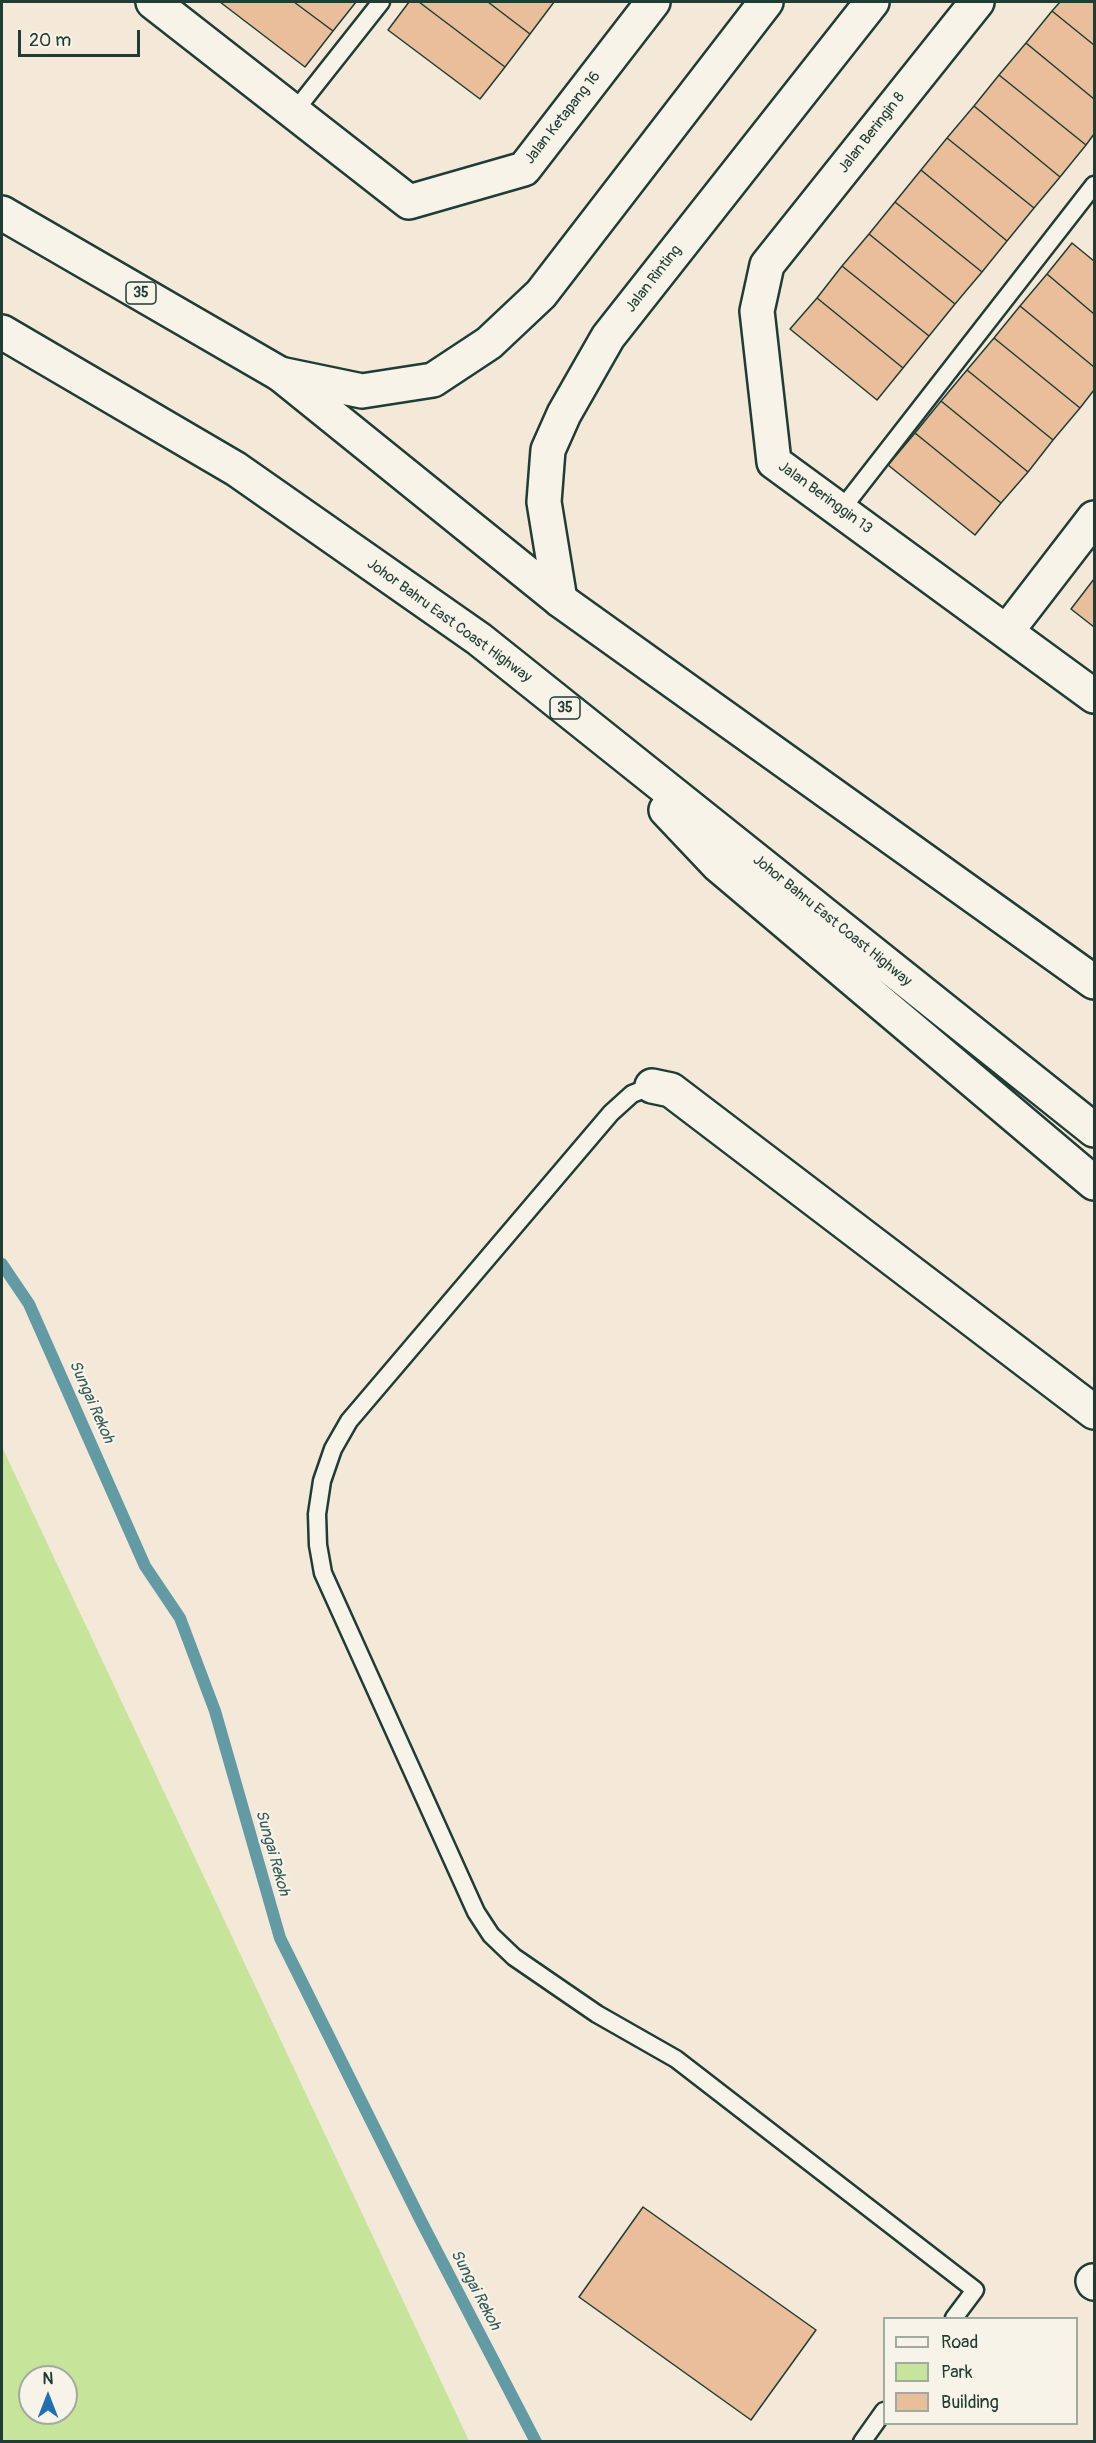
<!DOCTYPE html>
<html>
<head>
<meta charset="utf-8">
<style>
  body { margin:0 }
  #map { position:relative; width:1096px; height:2443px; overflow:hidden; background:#f4e8d8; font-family:Pangolin,sans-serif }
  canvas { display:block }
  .frame { position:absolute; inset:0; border:3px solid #1f3d34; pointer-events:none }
  .legend { position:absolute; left:883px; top:2317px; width:195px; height:108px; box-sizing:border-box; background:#f7f3e8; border:2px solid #a1aaa0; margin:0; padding:8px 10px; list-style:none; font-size:18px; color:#1f3d34 }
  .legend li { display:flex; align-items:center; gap:12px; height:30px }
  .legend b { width:30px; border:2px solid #a1aaa0 }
  .north { position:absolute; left:18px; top:2365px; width:60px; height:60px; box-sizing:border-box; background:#f7f3e8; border:2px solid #a1aaa0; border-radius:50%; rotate:0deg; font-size:16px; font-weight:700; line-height:24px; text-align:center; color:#1f3d34 }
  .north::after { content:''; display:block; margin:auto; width:21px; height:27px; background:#1f6fb2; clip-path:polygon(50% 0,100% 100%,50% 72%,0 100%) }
  .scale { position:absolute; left:18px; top:30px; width:122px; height:27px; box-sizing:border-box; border:3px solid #1f3d34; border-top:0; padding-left:8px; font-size:18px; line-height:21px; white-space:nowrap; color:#1f3d34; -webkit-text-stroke:4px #f7f3e8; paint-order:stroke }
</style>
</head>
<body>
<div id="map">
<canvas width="1096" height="2443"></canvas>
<div class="frame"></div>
<ul class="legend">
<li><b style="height:8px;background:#f7f3e8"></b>Road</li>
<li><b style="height:16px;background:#c7e49b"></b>Park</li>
<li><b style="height:16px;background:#eabe9a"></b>Building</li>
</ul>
<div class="north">N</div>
<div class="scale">20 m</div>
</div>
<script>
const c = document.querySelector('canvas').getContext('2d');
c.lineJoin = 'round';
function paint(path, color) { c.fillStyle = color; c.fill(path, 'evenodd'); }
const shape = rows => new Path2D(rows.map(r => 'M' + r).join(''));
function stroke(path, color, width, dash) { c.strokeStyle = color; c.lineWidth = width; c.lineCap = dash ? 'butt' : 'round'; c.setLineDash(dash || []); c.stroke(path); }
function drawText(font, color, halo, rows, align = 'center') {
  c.font = font + ' Pangolin,sans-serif'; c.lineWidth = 4.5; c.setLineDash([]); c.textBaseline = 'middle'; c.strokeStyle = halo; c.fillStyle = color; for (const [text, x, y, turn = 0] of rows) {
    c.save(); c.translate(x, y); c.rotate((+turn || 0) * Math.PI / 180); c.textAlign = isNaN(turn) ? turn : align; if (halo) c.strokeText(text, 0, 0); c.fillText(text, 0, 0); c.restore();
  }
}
paint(shape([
  [2,1447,469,2441,2,2441],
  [30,2377,66,2377,66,2413,30,2413]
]), '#c7e49b');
stroke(shape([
  [2,1264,29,1304,145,1566,180,1618,215,1711,280,1938,420,2219,536,2442]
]), '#629ba4', 12);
const building = shape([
  [220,2,294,2,333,31,305,67,220,2],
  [294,2,356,2,333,31,294,2],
  [409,2,419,2,505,67,480,99,388,30,409,2],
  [419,2,488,2,530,34,505,67,419,2],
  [488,2,554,2,530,34,488,2],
  [1060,2,1094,2,1094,45,1052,11,1060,2],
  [1052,11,1094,45,1094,99,1026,43,1052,11],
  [1026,43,1094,99,1094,134,1086,145,999,75,1026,43],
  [999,75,1086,145,1060,177,974,106,999,75],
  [974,106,1060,177,1034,208,947,138,974,106],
  [947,138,1034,208,1007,241,921,170,947,138],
  [921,170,1007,241,982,272,895,202,921,170],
  [895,202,982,272,955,304,869,234,895,202],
  [869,234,955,304,929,336,842,266,869,234],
  [1072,243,1094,261,1094,314,1047,274,1072,243],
  [842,266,929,336,903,368,817,298,842,266],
  [1047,274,1094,314,1094,367,1020,306,1047,274],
  [817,298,903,368,877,400,790,329,817,298],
  [1020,306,1094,367,1094,390,1080,408,994,338,1020,306],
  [994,338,1080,408,1053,440,967,370,994,338],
  [967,370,1053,440,1028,472,941,401,967,370],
  [941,401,1028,472,1001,503,915,433,941,401],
  [915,433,1001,503,975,535,888,465,915,433],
  [1094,579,1094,627,1071,609,1094,579],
  [643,2207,816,2330,751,2420,579,2297,643,2207]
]);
paint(building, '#eabe9a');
stroke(building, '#1f3d34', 1.5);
const service = shape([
  [294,112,381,2],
  [841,510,1094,185],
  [652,1086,632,1094,611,1113,349,1421,333,1449,322,1481,317,1514,318,1545,323,1573,476,1912,491,1935,514,1957,597,2014,676,2059,975,2290,954,2318],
  [862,2442,884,2411]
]);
const minor = shape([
  [153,2,409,202,524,169,653,2],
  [977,2,767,265,757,311,774,462,1094,696],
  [1007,631,1094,518],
  [652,1086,671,1090,1094,1412],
  [1093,2281,1094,2283]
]);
const secondary = shape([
  [280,374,362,391,433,380,489,343,541,294,766,2],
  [560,600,544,502,548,450,564,414,608,337,872,2]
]);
const trunk = shape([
  [2,213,280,374,560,600,1094,982],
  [2,332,236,469,479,639,1094,1130],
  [666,810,718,865,1094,1183]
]);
stroke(service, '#1f3d34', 21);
stroke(minor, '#1f3d34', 38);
stroke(secondary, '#1f3d34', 38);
stroke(trunk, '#1f3d34', 38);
stroke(service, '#f7f3e8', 16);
stroke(minor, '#f7f3e8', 33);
stroke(secondary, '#f7f3e8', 33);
stroke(trunk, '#f7f3e8', 33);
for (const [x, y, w] of [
  [141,293,30],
  [565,708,30]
]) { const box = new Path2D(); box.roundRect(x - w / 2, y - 11, w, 22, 4.5); c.fillStyle = '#f7f3e8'; c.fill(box); stroke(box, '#1f3d34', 1.5); }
drawText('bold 14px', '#1f3d34', null, [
  ["35",141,293],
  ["35",565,708]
]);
drawText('15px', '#1f3d34', '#f7f3e8', [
  ["Jalan Ketapang 16",563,118,-52],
  ["Jalan Beringin 8",872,133,-52],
  ["Jalan Rinting",654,279,-52],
  ["Jalan Beringgin 13",825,498,36],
  ["Johor Bahru East Coast Highway",449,621,36],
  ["Johor Bahru East Coast Highway",832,921,39]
]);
drawText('italic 16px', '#355c59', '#f7f3e8', [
  ["Sungai Rekoh",91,1402,66],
  ["Sungai Rekoh",272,1853,74],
  ["Sungai Rekoh",475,2290,62]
]);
</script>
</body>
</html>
